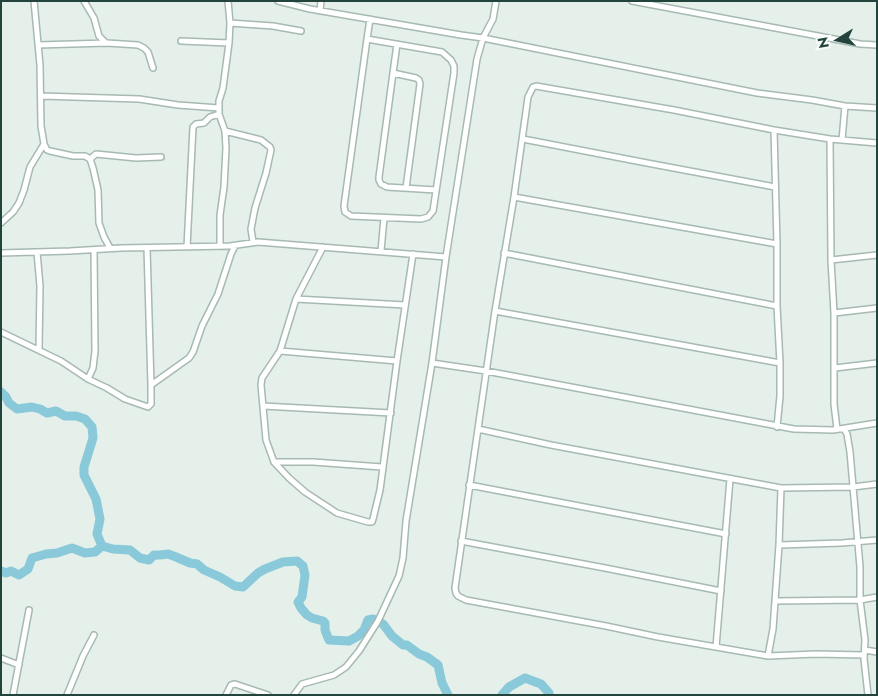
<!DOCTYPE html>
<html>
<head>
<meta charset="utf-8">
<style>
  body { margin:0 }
  #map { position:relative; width:878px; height:696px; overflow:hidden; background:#e5f0eb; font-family:Jost,sans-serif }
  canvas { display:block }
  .frame { position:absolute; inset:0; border:2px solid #22443c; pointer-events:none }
  .north { position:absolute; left:813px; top:15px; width:50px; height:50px; -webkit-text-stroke:4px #f7fbf9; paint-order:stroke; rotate:260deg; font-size:14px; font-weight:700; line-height:20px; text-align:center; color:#22443c }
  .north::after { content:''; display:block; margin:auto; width:18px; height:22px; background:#22443c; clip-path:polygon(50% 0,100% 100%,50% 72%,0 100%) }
</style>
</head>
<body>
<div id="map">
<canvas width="878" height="696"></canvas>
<div class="frame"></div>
<div class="north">N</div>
</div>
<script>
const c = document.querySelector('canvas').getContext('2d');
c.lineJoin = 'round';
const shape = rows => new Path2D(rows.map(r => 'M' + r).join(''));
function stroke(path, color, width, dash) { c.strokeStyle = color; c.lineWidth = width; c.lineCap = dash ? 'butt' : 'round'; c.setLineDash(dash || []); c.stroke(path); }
stroke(shape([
  [1,392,6,397,9,403,17,409,32,407,40,409,47,413,56,411,65,416,76,416,85,419,92,427,93,438,84,467,84,475,96,499,100,519,97,534,102,546,113,549,130,550,140,558,149,560,154,555,160,555,168,554,176,557,190,563,197,564,204,570,220,577,235,586,243,587,258,573,265,569,283,562,297,561,303,566,305,575,302,597,298,602,301,608,307,615,312,618,323,621,325,623,325,630,329,640,349,641,358,636,364,630,368,620,373,619,378,621,383,624,392,636,403,645,407,645,419,654,427,657,438,665,442,683,448,695],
  [1,571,6,573,11,571,19,575,28,569,32,558,46,554,57,553,72,548,85,553,95,552,102,546],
  [502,695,509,687,525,678,541,684,549,693,549,695]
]), '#89c9d9', 9);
const minor = shape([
  [34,1,40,65,41,126,44,144,47,150,50,151,73,156,85,156,90,159,93,168,98,190,99,223,104,237,110,248],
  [84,1,94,18,99,36,106,43],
  [278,1,310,9,461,35,483,38,757,93,812,100,845,106,877,108],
  [632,1,834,39,860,44,877,45],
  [320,11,321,1],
  [230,23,273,26,301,31],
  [367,39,442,52,451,60,454,66,454,73,433,211,428,217,421,219,351,216,345,212,344,206,367,39],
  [367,39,370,19],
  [181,41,229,43],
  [38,45,107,43,138,45,144,48,148,52,153,68],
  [393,73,397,44],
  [41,96,139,99,178,105,219,108],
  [774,130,777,244,777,306,780,363,780,396,777,427],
  [225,131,261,140,270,147,271,150,266,173,255,208,251,229,253,242],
  [523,139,647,163,775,187],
  [830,139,831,260,834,313,834,404,837,429],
  [842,140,845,106],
  [90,159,96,154,136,158,161,157],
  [406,188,420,84,419,80,416,78,393,73,379,177,379,180,381,184,387,187,436,190],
  [514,197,777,244],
  [1,223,13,212,19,203,24,190,30,167,44,144],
  [220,246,220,215,224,187,226,148,225,131,219,114,219,101,223,88,229,43,230,23,228,1],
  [187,247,193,127,196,124,204,123,210,117,219,114],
  [323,247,296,299,280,351,262,378,261,385,266,440,274,462,289,478,305,492,337,513,368,522,372,522,373,519,380,490,397,361,413,254],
  [381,251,384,218],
  [37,252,40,286,39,349],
  [1,253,70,251,121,248,230,246,258,242,446,257],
  [504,253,777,306],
  [831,260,877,255],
  [296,299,405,305],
  [495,311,780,363],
  [834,313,877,308],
  [1,332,61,361,88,379,107,388,125,399,148,407,151,404,151,385,147,248],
  [280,351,397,361],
  [432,363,486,371,794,429,833,430,877,423],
  [835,368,877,363],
  [88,379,93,368,95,351,94,250],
  [151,385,189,358,193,352,202,326,218,294,231,254,235,246],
  [263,406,391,413],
  [478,429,551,445,781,488,853,487,877,484],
  [844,429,847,434,850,452,860,567,860,600,865,640,864,659,868,695],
  [274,462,313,462,382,467],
  [469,485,726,534],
  [461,541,605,568,721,591],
  [779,545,842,543,877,540],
  [775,601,860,600,877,597],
  [716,647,730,479],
  [865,650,877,652],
  [864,655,816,654,768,656,658,637,606,626,466,600,458,596,456,593,455,588,495,311,514,197,528,97,533,87,536,86,674,110,774,130,830,139,877,143],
  [768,656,773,629,779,545,781,488],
  [1,658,19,665],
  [13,695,29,610],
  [67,695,83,656,94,635],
  [226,695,231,685,235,684,268,695],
  [294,695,302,684,334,675,346,667,359,651,378,621,399,576,403,558,406,521,432,363,446,257,477,59,483,38,493,19,496,1]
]);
stroke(minor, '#a7b9b3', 8);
stroke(minor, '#fff', 5);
</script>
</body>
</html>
